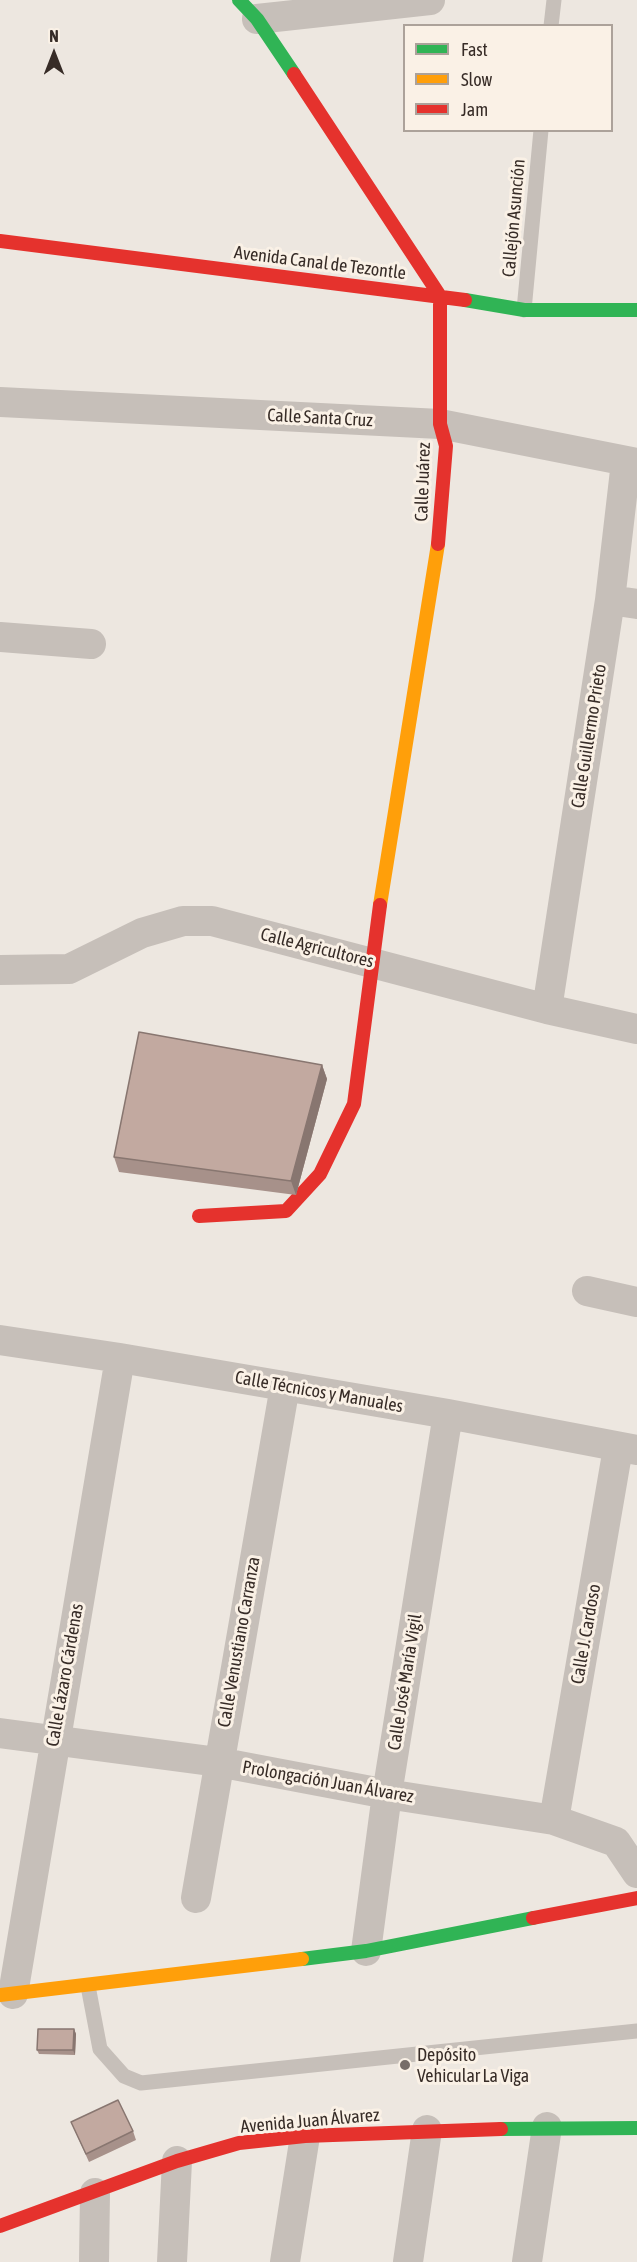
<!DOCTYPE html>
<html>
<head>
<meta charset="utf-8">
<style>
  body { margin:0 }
  #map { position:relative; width:637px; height:2262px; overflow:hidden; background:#ede7e0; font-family:"Asap Condensed",sans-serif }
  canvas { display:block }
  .legend { position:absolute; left:403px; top:24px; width:210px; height:108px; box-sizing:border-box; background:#faf1e6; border:2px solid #aca29a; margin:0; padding:8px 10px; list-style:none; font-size:18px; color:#372c27 }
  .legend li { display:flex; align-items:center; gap:12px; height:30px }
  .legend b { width:30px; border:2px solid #aca29a }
  .north { position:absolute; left:24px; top:24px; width:60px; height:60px; -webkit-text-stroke:4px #faf1e6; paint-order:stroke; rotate:0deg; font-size:16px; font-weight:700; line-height:24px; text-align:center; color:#372c27 }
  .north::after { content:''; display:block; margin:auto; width:21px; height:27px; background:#372c27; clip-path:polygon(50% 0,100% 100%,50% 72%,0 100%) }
</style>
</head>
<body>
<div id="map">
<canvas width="637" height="2262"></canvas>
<ul class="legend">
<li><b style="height:8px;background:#30b455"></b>Fast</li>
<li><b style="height:8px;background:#ff9f0a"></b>Slow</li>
<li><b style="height:8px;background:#e5322d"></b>Jam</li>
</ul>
<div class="north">N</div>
</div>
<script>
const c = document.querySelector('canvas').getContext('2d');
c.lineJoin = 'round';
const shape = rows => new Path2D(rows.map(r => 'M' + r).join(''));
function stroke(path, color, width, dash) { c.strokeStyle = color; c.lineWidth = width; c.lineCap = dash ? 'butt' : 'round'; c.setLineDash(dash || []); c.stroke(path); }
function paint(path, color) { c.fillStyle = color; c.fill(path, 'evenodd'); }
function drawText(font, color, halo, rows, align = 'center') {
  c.font = font + ' "Asap Condensed",sans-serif'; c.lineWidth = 6; c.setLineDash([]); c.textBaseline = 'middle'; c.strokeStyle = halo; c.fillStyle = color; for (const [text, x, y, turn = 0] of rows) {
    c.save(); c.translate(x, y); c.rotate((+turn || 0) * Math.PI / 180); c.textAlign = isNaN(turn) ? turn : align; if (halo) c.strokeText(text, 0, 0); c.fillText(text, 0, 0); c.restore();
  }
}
stroke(shape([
  [551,26,554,0],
  [524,310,541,130],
  [88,1986,100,2049,124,2076,141,2083,637,2031]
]), '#c6bfb9', 15);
stroke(shape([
  [257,19,430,0],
  [0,402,440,424,637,463],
  [610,600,637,604],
  [0,637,91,644],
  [0,970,69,969,142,933,183,921,212,921,547,1009,637,1029],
  [547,1009,610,600,626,462],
  [587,1291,637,1302],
  [0,1340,120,1358,448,1414,637,1450],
  [0,1733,218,1762,387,1794,554,1820,616,1842,637,1873],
  [554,1820,618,1448],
  [196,1898,285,1386],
  [366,1951,387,1794,448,1414],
  [13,1994,120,1358],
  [94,2262,95,2193],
  [172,2262,177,2161],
  [285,2262,305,2136],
  [408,2262,427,2130],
  [527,2262,547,2127]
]), '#c6bfb9', 30);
stroke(shape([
  [239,0,257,19,294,74],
  [465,300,524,310,637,310],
  [302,1959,366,1951,533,1918],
  [501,2129,637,2128]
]), '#30b455', 14);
stroke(shape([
  [380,905,438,544],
  [0,1995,302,1959]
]), '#ff9f0a', 14);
stroke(shape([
  [294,74,440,296,440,424,446,446,438,544],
  [0,241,465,300],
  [199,1216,286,1211,320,1174,354,1104,380,905],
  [533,1918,637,1898],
  [0,2226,177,2161,239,2143,305,2136,501,2129]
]), '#e5322d', 14);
paint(shape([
  [322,1065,327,1079,296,1195,119,1172,114,1157],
  [74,2029,76,2034,75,2055,39,2054,37,2050],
  [71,2122,133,2131,136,2140,89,2162]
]), '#a7918a');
paint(shape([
  [322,1065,327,1079,296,1195,291,1181],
  [74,2029,76,2034,75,2055,73,2050]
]), '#887670');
const building = shape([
  [139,1032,322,1065,291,1181,114,1157,139,1032],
  [38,2029,74,2029,73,2050,37,2050,38,2029],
  [118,2100,133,2131,86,2154,71,2122,118,2100]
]);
paint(building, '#c2a9a0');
stroke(building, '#887670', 1.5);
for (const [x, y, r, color] of [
  [405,2065,6,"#776d68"]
]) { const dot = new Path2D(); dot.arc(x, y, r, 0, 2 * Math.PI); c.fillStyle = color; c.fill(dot); stroke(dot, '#faf1e6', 2); }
drawText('18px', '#372c27', '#faf1e6', [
  ["Callejón Asunción",514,218,-85],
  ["Avenida Canal de Tezontle",320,263,7],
  ["Calle Santa Cruz",320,418,3],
  ["Calle Juárez",423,482,-88],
  ["Calle Guillermo Prieto",589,736,-81],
  ["Calle Agricultores",317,948,14],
  ["Calle Técnicos y Manuales",319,1392,10],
  ["Calle J. Cardoso",586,1634,-80],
  ["Calle Venustiano Carranza",239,1642,-80],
  ["Calle Lázaro Cárdenas",65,1675,-80],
  ["Calle José María Vigil",405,1682,-81],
  ["Prolongación Juan Álvarez",328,1782,10],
  ["Avenida Juan Álvarez",310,2121,-5]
]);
drawText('18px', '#372c27', '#faf1e6', [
  ["Depósito",417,2055],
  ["Vehicular La Viga",417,2076]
], 'left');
</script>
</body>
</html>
